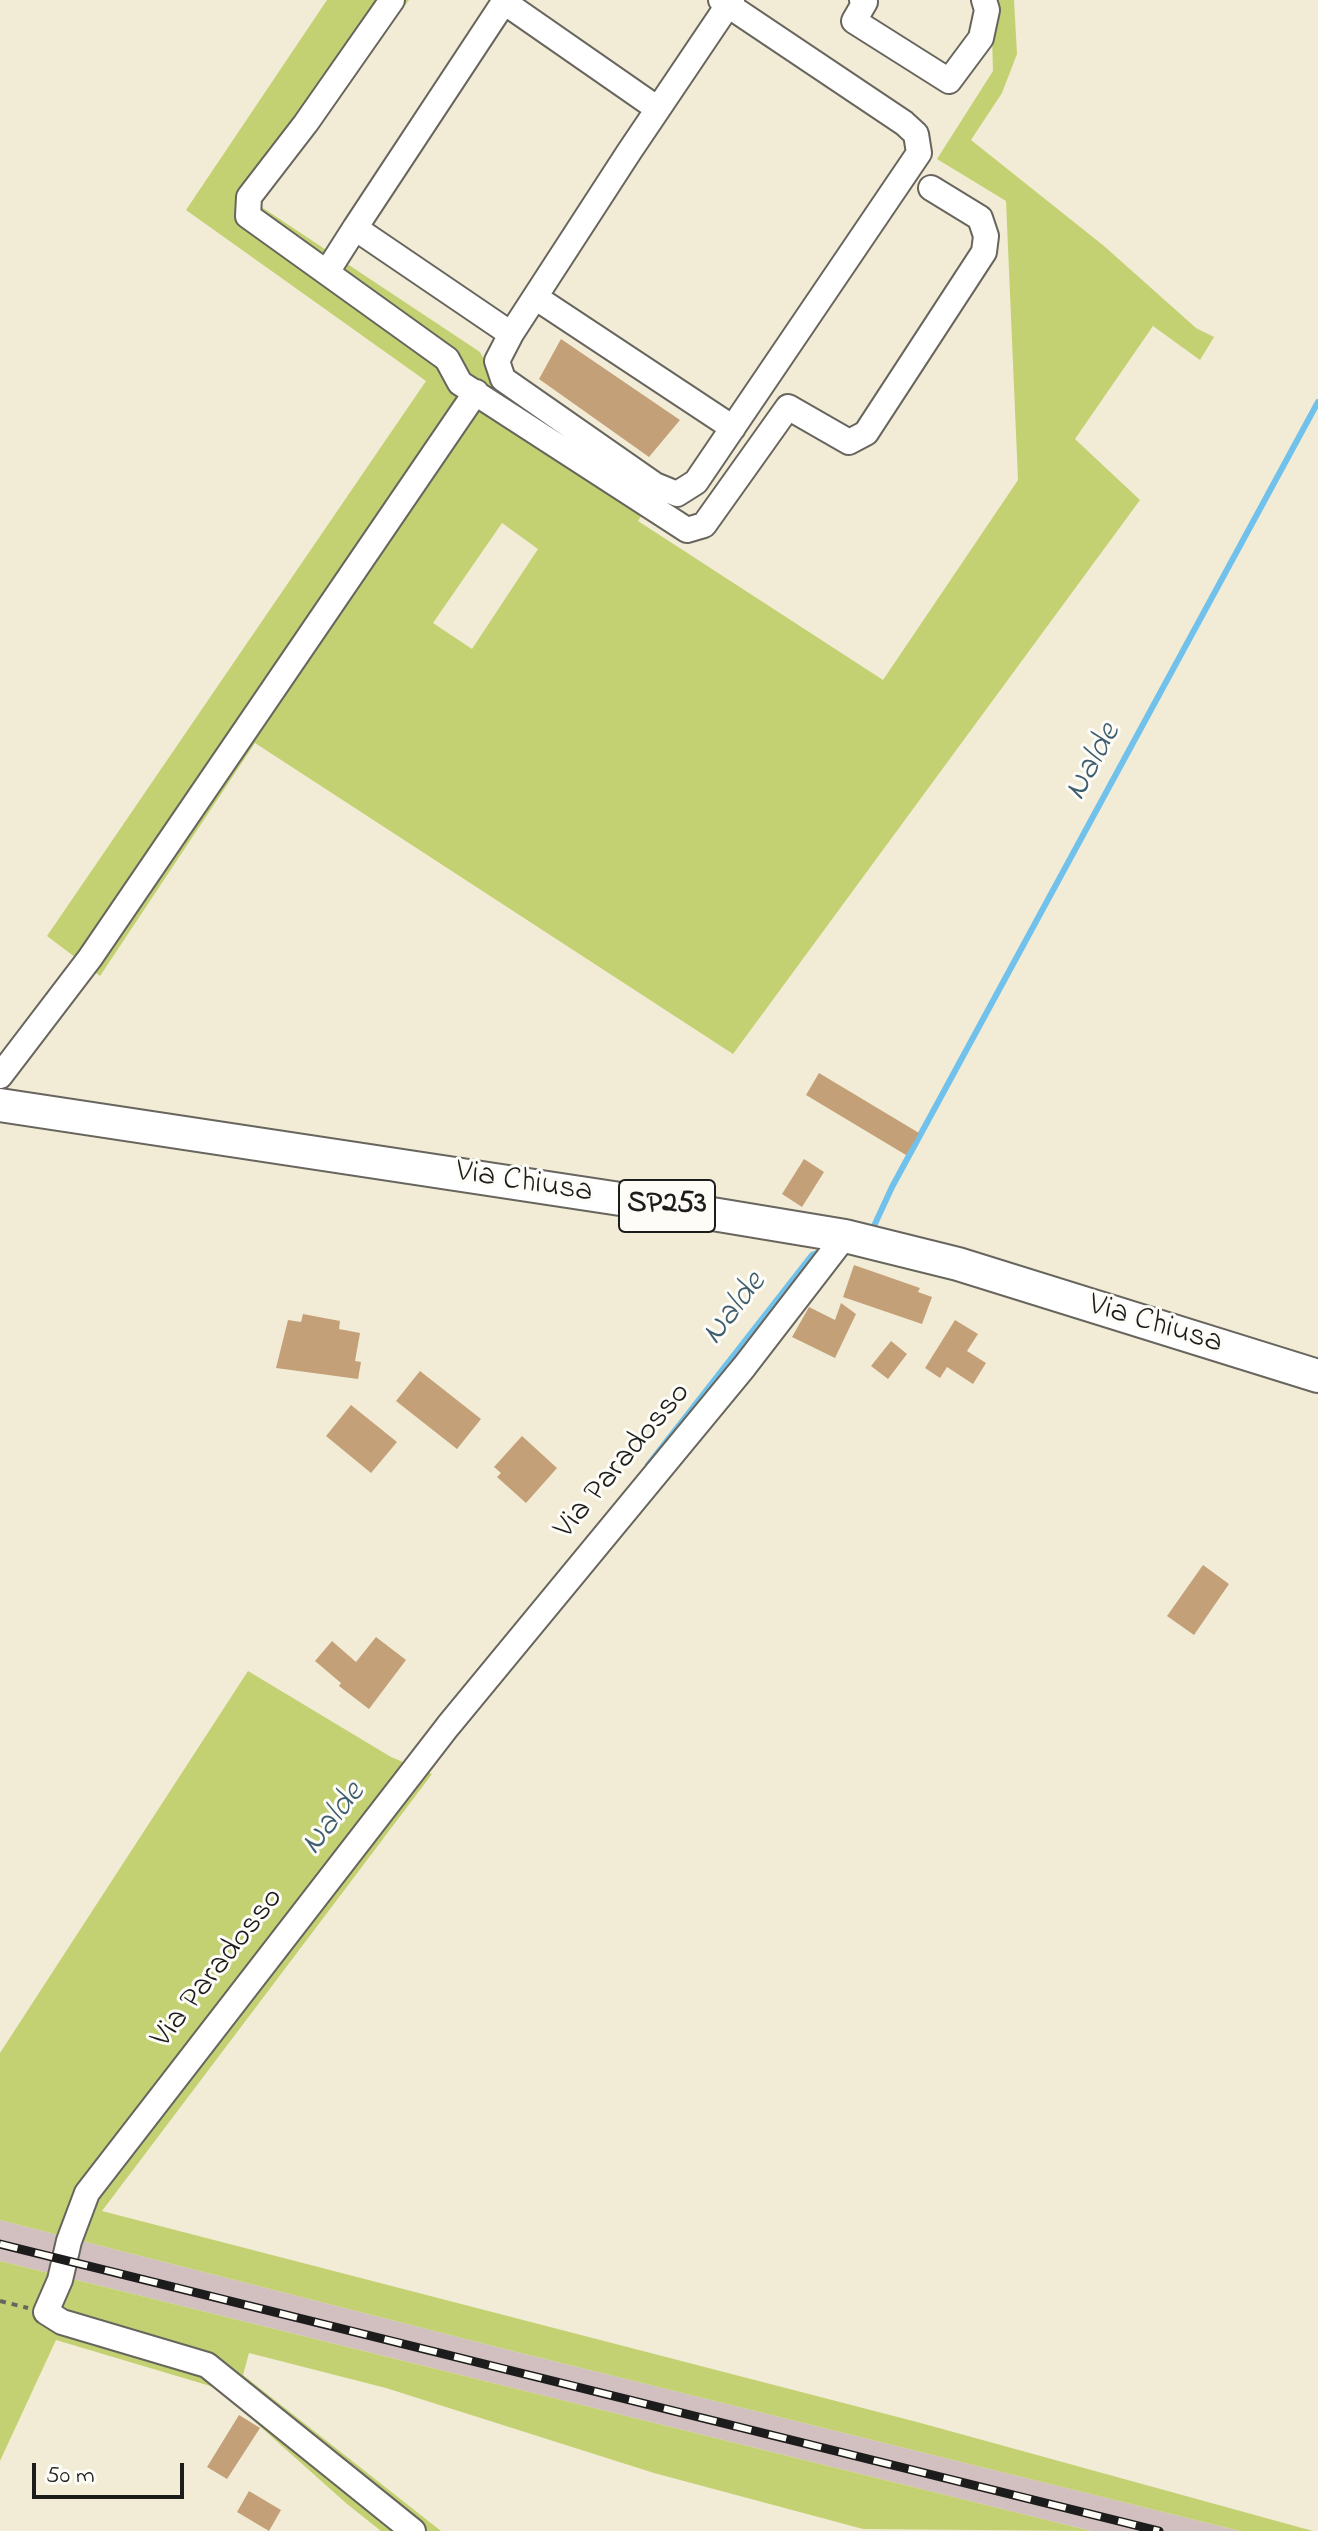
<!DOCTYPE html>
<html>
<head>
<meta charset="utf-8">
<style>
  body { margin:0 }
  #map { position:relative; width:1318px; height:2531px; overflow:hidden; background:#f2ecd6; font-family:"Indie Flower",sans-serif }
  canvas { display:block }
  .scale { position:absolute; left:32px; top:2463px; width:152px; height:36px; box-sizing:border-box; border:4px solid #1c1c1c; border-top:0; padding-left:10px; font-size:24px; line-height:28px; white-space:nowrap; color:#1c1c1c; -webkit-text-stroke:6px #fdfcf7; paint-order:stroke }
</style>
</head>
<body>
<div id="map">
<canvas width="1318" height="2531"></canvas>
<div class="scale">50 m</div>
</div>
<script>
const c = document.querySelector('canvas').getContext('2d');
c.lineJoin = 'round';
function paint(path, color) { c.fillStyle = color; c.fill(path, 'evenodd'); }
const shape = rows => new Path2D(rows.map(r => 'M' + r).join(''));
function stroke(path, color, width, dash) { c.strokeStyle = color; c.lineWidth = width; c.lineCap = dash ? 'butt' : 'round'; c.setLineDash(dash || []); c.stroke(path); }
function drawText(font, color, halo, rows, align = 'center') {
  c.font = font + ' "Indie Flower",sans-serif'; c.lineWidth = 6; c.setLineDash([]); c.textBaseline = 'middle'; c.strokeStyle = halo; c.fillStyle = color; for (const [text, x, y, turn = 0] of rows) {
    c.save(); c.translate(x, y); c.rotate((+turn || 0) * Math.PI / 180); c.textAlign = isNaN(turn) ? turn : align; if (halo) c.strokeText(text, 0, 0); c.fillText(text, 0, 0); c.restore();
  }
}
paint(shape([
  [0,2220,505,2349,1240,2531,1091,2531,0,2261]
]), '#d2bfc0');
paint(shape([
  [327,0,409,0,257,204,480,352,499,387,655,494,638,521,883,680,1018,480,1006,201,937,159,993,71,991,0,1014,0,1017,54,1002,93,971,140,1104,246,1196,328,1214,337,1200,360,1153,326,1075,439,1140,500,733,1054,255,743,100,976,47,936,426,381,186,210],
  [502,523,538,549,472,649,433,623],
  [248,1671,391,1757,432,1774,102,2211,917,2422,1313,2531,1240,2531,505,2349,0,2220,0,2053],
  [0,2261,319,2340,1091,2531,863,2529,654,2473,386,2388,249,2353,243,2375,441,2531,381,2531,347,2504,217,2388,56,2340,0,2461]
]), '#c3d172');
stroke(shape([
  [868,1229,874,1226,892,1187,1318,402],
  [648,1465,812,1255,822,1251]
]), '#70c1eb', 6);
paint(shape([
  [561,339,680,420,649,457,539,379],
  [819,1073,919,1133,906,1155,806,1095],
  [804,1159,824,1172,802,1207,782,1194],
  [854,1265,920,1288,918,1292,932,1297,922,1324,843,1297],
  [841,1303,856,1314,835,1358,792,1337,809,1307,835,1320],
  [303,1314,340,1321,339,1329,360,1333,355,1361,361,1362,358,1379,276,1368,288,1320,301,1322],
  [955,1320,978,1334,967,1351,986,1363,973,1384,947,1367,940,1378,925,1368],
  [891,1341,907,1354,888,1379,871,1366],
  [420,1371,481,1419,457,1449,396,1401],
  [351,1405,397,1442,371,1473,326,1436],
  [522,1436,557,1468,526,1503,497,1477,501,1473,494,1467],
  [1203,1565,1229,1584,1194,1635,1167,1616],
  [376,1637,406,1660,369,1709,339,1686,341,1683,315,1661,332,1641,356,1662],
  [239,2415,260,2428,227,2479,207,2467],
  [249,2491,281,2510,269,2531,237,2512]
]), '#c4a078');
const minor = shape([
  [392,0,306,123,249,197,248,216,447,359,460,383,687,530,704,525,788,407,849,442,866,433,984,252,986,236,980,218,931,188],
  [862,0,865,2,854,21,949,81,981,38,987,10,984,0],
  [658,109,504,2,355,228,511,334,629,152,658,109,728,5,721,0],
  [327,272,355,228],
  [535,297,733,428],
  [511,334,497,361,503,379,655,485,677,494,696,482,919,153,916,134,904,123,728,5,732,0],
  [0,1076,90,958,476,392],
  [413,2531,207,2365,62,2322,46,2312,60,2280,69,2241,87,2193,448,1726,744,1367,845,1236]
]);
const major = shape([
  [0,1105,640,1202,845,1236,958,1264,1318,1376]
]);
stroke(minor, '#67655d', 28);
stroke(major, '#67655d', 36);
stroke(shape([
  [0,2301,28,2308]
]), '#67655d', 4, [6, 6]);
stroke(minor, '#fff', 24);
stroke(major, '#fff', 32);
const rail = shape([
  [0,2244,1159,2531]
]);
stroke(rail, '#1c1c1c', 9);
stroke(rail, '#fdfcf7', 6, [18]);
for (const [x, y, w] of [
  [667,1206,96]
]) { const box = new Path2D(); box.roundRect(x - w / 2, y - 26, w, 52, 6); c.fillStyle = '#fdfcf7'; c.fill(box); stroke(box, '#1c1c1c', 2); }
drawText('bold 30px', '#1c1c1c', null, [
  ["SP253",667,1206]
]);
drawText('32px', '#1c1c1c', '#fdfcf7', [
  ["Via Chiusa",524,1184,9],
  ["Via Chiusa",1155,1326,17],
  ["Via Paradosso",624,1462,-50],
  ["Via Paradosso",219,1969,-52]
]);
drawText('italic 34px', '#3e5e6f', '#fdfcf7', [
  ["Nalde",1095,763,-62],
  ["Nalde",736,1310,-52],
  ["Nalde",335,1820,-52]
]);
</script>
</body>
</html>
